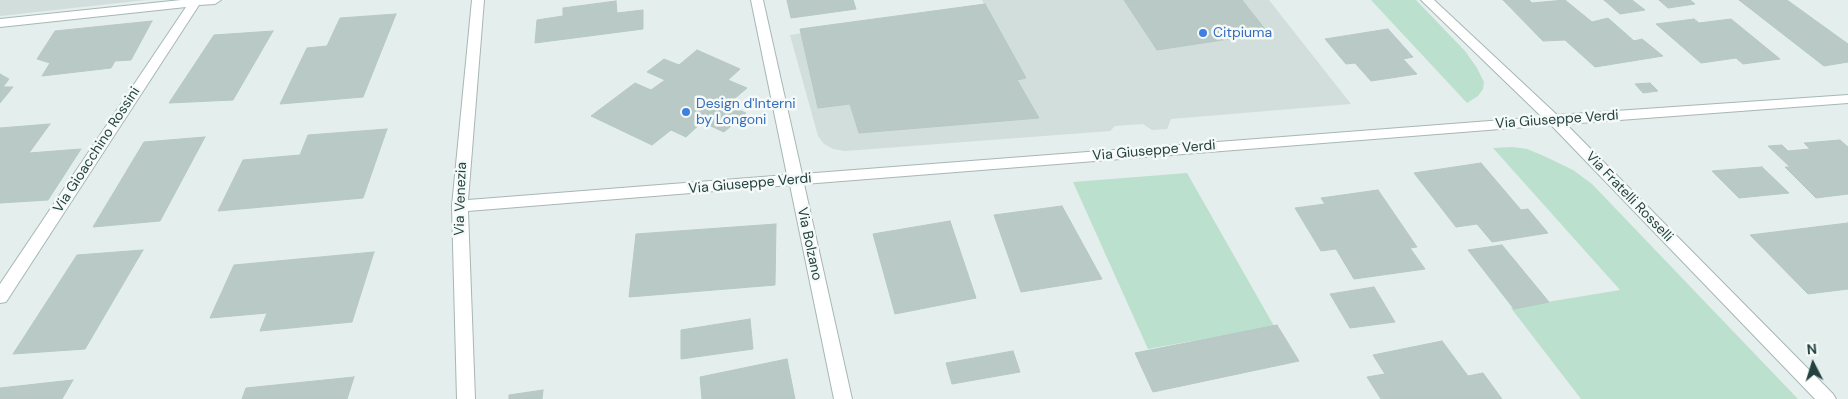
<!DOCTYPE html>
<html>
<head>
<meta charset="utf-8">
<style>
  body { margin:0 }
  #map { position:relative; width:1848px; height:399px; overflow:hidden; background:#e4eeec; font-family:"DM Sans",sans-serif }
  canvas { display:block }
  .north { position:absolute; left:1788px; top:339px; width:50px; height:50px; -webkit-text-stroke:4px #f5faf9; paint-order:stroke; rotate:355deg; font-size:14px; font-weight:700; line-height:20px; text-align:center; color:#22413f }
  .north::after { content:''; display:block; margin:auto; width:18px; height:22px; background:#22413f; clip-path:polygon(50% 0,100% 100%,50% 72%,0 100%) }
</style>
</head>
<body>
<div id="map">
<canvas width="1848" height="399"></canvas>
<div class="north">N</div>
</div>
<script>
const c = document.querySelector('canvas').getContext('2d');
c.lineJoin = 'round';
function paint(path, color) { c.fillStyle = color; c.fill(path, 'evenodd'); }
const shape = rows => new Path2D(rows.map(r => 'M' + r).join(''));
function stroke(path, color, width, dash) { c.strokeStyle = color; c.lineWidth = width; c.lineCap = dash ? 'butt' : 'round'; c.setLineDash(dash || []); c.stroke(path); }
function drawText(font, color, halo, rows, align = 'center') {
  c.font = font + ' "DM Sans",sans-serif'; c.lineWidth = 5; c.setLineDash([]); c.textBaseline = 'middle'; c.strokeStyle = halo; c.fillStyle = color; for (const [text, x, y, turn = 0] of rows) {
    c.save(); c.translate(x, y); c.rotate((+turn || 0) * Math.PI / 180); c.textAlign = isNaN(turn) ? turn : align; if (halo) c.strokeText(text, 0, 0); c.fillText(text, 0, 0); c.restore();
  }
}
paint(shape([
  [0,0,146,0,0,16],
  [982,0,1269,0,1351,104,1171,119,1167,129,1152,130,1143,124,1115,126,1110,131,845,151,833,149,824,144,818,136,790,35,984,4]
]), '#d2dedb');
paint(shape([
  [1371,0,1416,0,1465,51,1477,68,1484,82,1483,89,1478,96,1467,103],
  [1513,147,1527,149,1544,156,1573,170,1592,184,1798,399,1581,399,1511,308,1620,290,1493,148],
  [1187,173,1274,326,1148,349,1073,182]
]), '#bce0ce');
const building = shape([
  [787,0,853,0,856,9,791,18,787,0],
  [1124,0,1242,0,1268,33,1157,50,1124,0],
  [1503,0,1529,0,1532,3,1565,0,1592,22,1608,18,1634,41,1642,39,1663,56,1595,67,1565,40,1543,41,1503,0],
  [1604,0,1632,0,1645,10,1620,14,1604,0],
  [1659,0,1690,0,1695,4,1668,8,1659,0],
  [1739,0,1787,0,1848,44,1848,62,1824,66,1739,0],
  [616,1,617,13,643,10,643,29,535,43,537,20,563,16,563,8,616,1],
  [985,4,1026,78,1017,80,1039,118,859,133,850,104,818,108,800,29,985,4],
  [396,14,363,97,280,104,307,48,327,46,340,18,396,14],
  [1694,19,1699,23,1731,19,1780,59,1743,64,1736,58,1701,63,1656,24,1694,19],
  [152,21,131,60,115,61,111,68,42,76,50,63,37,59,55,31,152,21],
  [1388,29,1413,57,1403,59,1417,74,1371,81,1355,63,1346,64,1325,39,1388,29],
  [273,31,233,100,169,103,214,35,273,31],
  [697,50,740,69,728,80,747,88,727,105,746,113,724,132,702,122,686,137,671,130,652,145,591,116,635,83,651,90,665,80,647,72,664,59,679,65,697,50],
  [0,74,9,79,3,87,13,87,0,103,0,74],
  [1650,83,1658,91,1643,93,1635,84,1650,83],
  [50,124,29,153,81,149,48,200,0,203,0,128,50,124],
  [387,129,363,198,218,211,243,160,300,155,308,135,387,129],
  [205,137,160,221,93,227,144,142,205,137],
  [1840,140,1848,147,1848,194,1816,198,1785,167,1790,167,1768,146,1782,145,1788,151,1810,149,1804,143,1840,140],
  [1481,163,1521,210,1528,209,1548,233,1492,242,1477,224,1456,227,1414,173,1481,163],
  [1762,167,1789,193,1739,198,1712,171,1762,167],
  [1378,190,1417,247,1410,248,1425,269,1354,279,1336,249,1321,251,1295,208,1325,204,1321,198,1378,190],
  [1062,206,1102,279,1021,292,994,215,1062,206],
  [950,221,976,298,895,314,873,234,950,221],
  [1848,223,1848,289,1808,294,1750,235,1848,223],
  [776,224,775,285,629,297,636,234,776,224],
  [1502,245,1549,302,1514,309,1468,250,1502,245],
  [143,250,85,349,13,354,77,255,143,250],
  [374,252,352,322,260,331,267,313,210,318,234,265,374,252],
  [1374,287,1395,322,1350,328,1330,294,1374,287],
  [750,319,753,349,681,359,681,330,750,319],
  [1277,325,1299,361,1153,392,1135,353,1277,325],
  [1442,341,1468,376,1483,373,1502,399,1381,399,1367,377,1385,374,1373,355,1442,341],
  [1013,351,1020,372,952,384,946,363,1013,351],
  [787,359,795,399,702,399,700,377,787,359],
  [354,377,347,399,242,399,246,388,354,377],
  [73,380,62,399,0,399,0,388,73,380],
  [543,390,542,399,509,399,509,395,543,390]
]);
paint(building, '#b9c9c6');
stroke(building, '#b6c8c5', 1);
const street = shape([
  [181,0,221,0,215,4,199,5,6,302,0,303,0,284,186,7,0,27,0,19,181,0],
  [472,0,484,0,468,200,787,175,751,0,763,0,802,174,1542,117,1421,0,1434,0,1557,115,1848,95,1848,103,1566,124,1833,394,1836,399,1815,399,1551,125,804,184,852,399,834,399,790,185,468,211,475,399,457,399,452,206,472,0]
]);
stroke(street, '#a6b7b5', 2);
paint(street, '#fff');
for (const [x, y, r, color] of [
  [1203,33,5,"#3f7fe0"],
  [686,112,5,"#3f7fe0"]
]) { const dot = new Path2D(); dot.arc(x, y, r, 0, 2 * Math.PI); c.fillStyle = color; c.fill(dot); stroke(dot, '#f5faf9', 2); }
drawText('14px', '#366cbe', '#f5faf9', [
  ["Citpiuma",1213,33],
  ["Design d'Interni",696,104],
  ["by Longoni",696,120]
], 'left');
drawText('14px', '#22413f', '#f5faf9', [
  ["Via Giuseppe Verdi",1557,120,-4],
  ["Via Gioacchino Rossini",97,150,-57],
  ["Via Giuseppe Verdi",1154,151,-5],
  ["Via Giuseppe Verdi",750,184,-5],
  ["Via Fratelli Rosselli",1629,197,46],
  ["Via Venezia",461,199,-88],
  ["Via Bolzano",809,244,78]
]);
</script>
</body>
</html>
